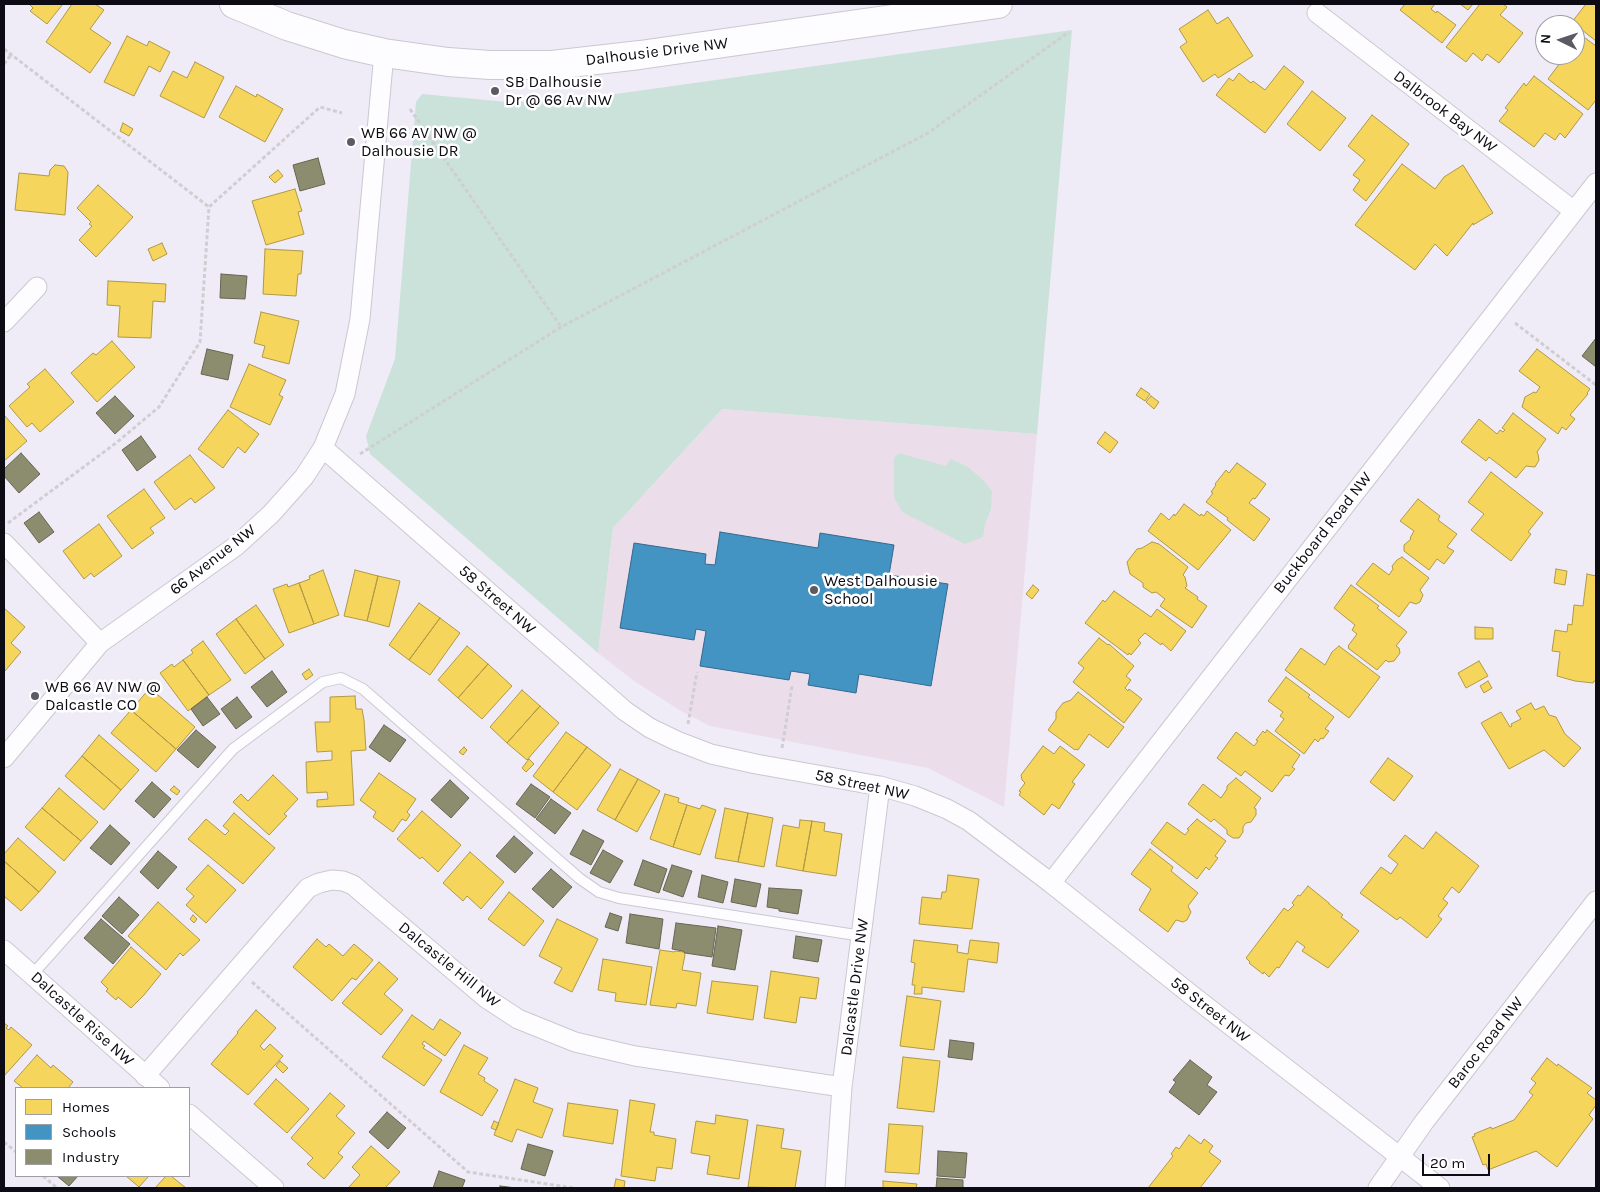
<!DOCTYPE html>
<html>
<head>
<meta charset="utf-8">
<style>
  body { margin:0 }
  #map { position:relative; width:1600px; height:1192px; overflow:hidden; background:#efecf7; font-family:Karla,sans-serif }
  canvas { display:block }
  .frame { position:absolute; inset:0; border:5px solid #0d0b13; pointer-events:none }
  .legend { position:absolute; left:15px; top:1087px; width:175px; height:90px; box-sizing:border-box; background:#fff; border:1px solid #9e9da1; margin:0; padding:6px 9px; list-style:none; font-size:15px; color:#0d0b13 }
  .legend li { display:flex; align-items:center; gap:10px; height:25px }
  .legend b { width:25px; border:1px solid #9e9da1 }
  .north { position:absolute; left:1535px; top:15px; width:50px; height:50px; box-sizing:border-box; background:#fff; border:1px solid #9e9da1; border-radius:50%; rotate:274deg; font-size:14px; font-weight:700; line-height:20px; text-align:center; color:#0d0b13 }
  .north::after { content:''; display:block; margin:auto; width:18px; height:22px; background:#5c5a63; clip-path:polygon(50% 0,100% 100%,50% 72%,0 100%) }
  .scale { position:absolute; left:1422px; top:1154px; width:68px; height:22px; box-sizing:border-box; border:2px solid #0d0b13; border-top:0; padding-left:6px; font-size:15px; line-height:18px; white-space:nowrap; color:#0d0b13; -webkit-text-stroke:4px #fff; paint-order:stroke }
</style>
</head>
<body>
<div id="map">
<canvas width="1600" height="1192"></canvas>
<div class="frame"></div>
<ul class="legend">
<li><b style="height:14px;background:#f6d55c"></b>Homes</li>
<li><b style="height:14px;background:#4393c3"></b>Schools</li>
<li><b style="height:14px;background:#8c8c6e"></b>Industry</li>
</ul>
<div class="north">N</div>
<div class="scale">20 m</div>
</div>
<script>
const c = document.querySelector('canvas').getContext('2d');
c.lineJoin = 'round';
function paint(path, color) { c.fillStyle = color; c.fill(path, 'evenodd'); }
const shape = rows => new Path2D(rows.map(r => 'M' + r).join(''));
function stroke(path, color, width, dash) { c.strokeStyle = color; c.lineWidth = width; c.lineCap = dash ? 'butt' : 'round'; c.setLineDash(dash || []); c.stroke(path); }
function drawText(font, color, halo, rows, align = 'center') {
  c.font = font + ' Karla,sans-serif'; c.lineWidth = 5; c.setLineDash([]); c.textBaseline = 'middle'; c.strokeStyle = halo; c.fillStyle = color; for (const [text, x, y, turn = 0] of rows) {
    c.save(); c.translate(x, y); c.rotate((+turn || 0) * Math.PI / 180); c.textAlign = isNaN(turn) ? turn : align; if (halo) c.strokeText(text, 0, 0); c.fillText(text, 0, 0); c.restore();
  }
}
paint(shape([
  [722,409,1037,434,1004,807,928,768,710,726,681,711,634,681,598,653,613,528]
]), '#ebdeea');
paint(shape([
  [1072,30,1037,434,722,409,613,528,598,653,370,454,366,436,395,359,416,102,422,94,507,102,573,100],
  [899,453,946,466,951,459,968,467,982,479,992,491,991,509,985,524,983,537,965,544,902,512,894,497,894,458]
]), '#cae2d9');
const homes = shape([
  [29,4,63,4,47,24,30,11,33,8,29,4],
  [72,4,95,4,104,10,90,29,111,43,90,73,46,42,72,4],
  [1405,4,1435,4,1431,9,1436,13,1437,11,1456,25,1442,43,1400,10,1405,4],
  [1460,4,1473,4,1468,10,1460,4],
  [1480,4,1503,4,1507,7,1500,15,1523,33,1499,63,1487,54,1482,61,1473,53,1466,62,1446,47,1480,4],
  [1586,4,1596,4,1596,41,1572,22,1586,4],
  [1208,10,1217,24,1228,17,1253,56,1218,78,1215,74,1203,82,1180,47,1187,42,1179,29,1208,10],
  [1581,35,1596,46,1596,100,1588,110,1548,79,1566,55,1575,55,1575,43,1581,35],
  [127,36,147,46,149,41,170,52,160,72,149,66,134,96,104,82,127,36],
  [195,62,224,77,204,118,160,96,173,71,187,78,195,62],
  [1284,66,1304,82,1265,133,1216,95,1229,78,1233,81,1239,73,1251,83,1253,81,1265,90,1284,66],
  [1534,76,1583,114,1565,138,1560,133,1555,140,1545,133,1534,147,1499,121,1508,110,1505,108,1524,83,1526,86,1534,76],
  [236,86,256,97,257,94,283,109,265,142,219,117,236,86],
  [1312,91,1346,118,1320,151,1287,124,1312,91],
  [1372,115,1409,144,1366,201,1353,190,1360,180,1353,175,1365,160,1348,146,1372,115],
  [123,123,133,129,129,136,120,131,123,123],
  [1402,164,1435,189,1444,177,1463,165,1493,213,1473,225,1473,223,1447,256,1435,244,1415,270,1355,225,1402,164],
  [55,165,64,166,68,172,65,215,15,210,19,173,49,176,50,170,55,165],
  [278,170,283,176,275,183,269,177,278,170],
  [98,185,133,217,96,257,79,240,92,226,89,224,91,222,77,208,98,185],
  [295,189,302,211,298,212,304,234,266,245,252,201,295,189],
  [162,243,167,254,153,261,148,249,162,243],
  [265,249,303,251,301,274,298,274,296,296,263,294,265,249],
  [108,281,166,284,165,302,153,301,151,338,118,337,120,306,107,305,108,281],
  [261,312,299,321,289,364,262,357,265,346,254,343,261,312],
  [112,341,135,367,97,402,71,373,93,353,96,355,112,341],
  [1537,349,1590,389,1587,393,1588,394,1570,415,1575,419,1566,430,1562,427,1558,434,1522,407,1525,397,1534,392,1536,393,1540,387,1519,371,1537,349],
  [249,364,286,380,279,395,283,397,270,425,230,407,249,364],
  [45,369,74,402,40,432,32,423,27,427,9,406,30,387,27,384,45,369],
  [1141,388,1150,394,1145,401,1136,395,1141,388],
  [1151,396,1159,402,1154,409,1146,402,1151,396],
  [228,410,259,434,245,453,238,447,223,468,198,449,228,410],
  [1513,413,1546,439,1537,452,1538,454,1539,460,1535,467,1526,466,1516,478,1489,457,1486,461,1461,442,1479,419,1497,434,1500,430,1503,432,1505,430,1502,428,1513,413],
  [4,415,27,441,4,461,4,415],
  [1105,432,1118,442,1110,453,1097,443,1105,432],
  [190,455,215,488,195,503,191,498,175,510,154,482,190,455],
  [1237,463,1266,484,1255,499,1253,498,1249,503,1270,519,1254,541,1227,520,1228,518,1206,502,1213,493,1211,492,1216,485,1215,484,1226,470,1229,473,1237,463],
  [1491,472,1543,513,1528,532,1531,534,1511,561,1471,530,1484,514,1468,502,1491,472],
  [144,489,165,518,150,528,154,533,132,549,107,516,144,489],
  [1418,499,1440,516,1438,520,1457,534,1447,547,1454,551,1444,564,1437,559,1429,570,1404,551,1404,545,1411,539,1410,538,1414,531,1400,521,1418,499],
  [1184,504,1200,516,1201,514,1204,516,1207,511,1231,530,1198,570,1148,531,1161,513,1169,520,1174,514,1175,516,1184,504],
  [99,524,122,556,94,577,91,573,84,579,63,551,99,524],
  [1152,542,1159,544,1188,567,1183,575,1185,577,1187,586,1185,588,1198,597,1197,599,1207,606,1192,628,1160,606,1165,599,1156,592,1152,593,1143,587,1143,583,1130,574,1127,562,1137,549,1142,548,1152,542],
  [1402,557,1429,578,1420,590,1423,595,1420,602,1416,604,1410,602,1399,617,1356,584,1373,563,1389,575,1393,569,1392,566,1397,560,1402,557],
  [1556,569,1567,571,1565,585,1554,583,1556,569],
  [323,570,339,615,314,624,299,583,310,579,309,576,323,570],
  [355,570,378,576,367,621,344,616,355,570],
  [1587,574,1596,576,1596,681,1594,681,1593,683,1575,681,1557,676,1560,652,1552,651,1555,630,1567,632,1568,624,1572,625,1574,605,1583,606,1587,574],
  [378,576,400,581,389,627,367,621,378,576],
  [299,583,314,624,289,633,273,589,287,584,288,587,299,583],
  [1033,585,1039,590,1032,599,1026,594,1033,585],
  [1351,585,1379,606,1377,608,1407,632,1396,646,1399,648,1400,653,1394,661,1388,662,1386,660,1377,670,1348,648,1349,647,1348,646,1357,634,1352,630,1355,625,1334,608,1351,585],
  [1114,591,1151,617,1157,609,1186,631,1171,651,1162,643,1161,645,1145,633,1138,640,1141,643,1131,655,1129,653,1128,655,1085,623,1103,600,1105,602,1114,591],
  [419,603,440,618,409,660,389,645,419,603],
  [256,605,284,645,265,659,236,619,256,605],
  [4,608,25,627,11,643,21,652,5,671,4,669,4,608],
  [440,618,460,633,430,675,409,660,440,618],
  [236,619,265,659,245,674,216,634,236,619],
  [1475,627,1493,628,1493,639,1475,639,1475,627],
  [1099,638,1108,645,1109,644,1134,666,1126,676,1131,680,1125,688,1128,691,1129,689,1142,699,1124,723,1073,682,1084,668,1078,663,1099,638],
  [203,641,231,680,209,695,183,660,193,653,191,650,203,641],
  [467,646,488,664,458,698,438,680,467,646],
  [1339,646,1380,677,1349,718,1285,670,1301,648,1325,665,1332,652,1339,646],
  [183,660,209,695,188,711,160,673,172,664,174,667,183,660],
  [1479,661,1488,676,1466,688,1458,673,1479,661],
  [488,664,512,686,482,719,458,698,488,664],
  [309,669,313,675,306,680,302,674,309,669],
  [1286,677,1310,695,1308,697,1334,717,1325,729,1329,731,1323,739,1321,738,1318,742,1315,739,1304,754,1275,731,1284,719,1280,716,1283,712,1268,701,1286,677],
  [1488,681,1492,688,1484,693,1480,686,1488,681],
  [150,688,195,727,176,749,131,710,150,688],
  [522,690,540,706,507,743,490,727,522,690],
  [1078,692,1124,727,1108,748,1089,734,1078,750,1076,749,1075,750,1048,730,1056,719,1056,712,1063,703,1071,700,1078,692],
  [355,696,356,709,362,709,364,720,366,750,351,751,354,805,317,807,317,800,328,799,327,792,307,793,306,762,332,760,332,751,317,752,315,722,330,722,330,697,355,696],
  [1531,703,1535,710,1544,706,1549,715,1556,717,1565,734,1581,748,1564,767,1544,750,1509,769,1481,723,1501,712,1510,727,1512,726,1511,724,1521,719,1516,711,1531,703],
  [540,706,559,723,527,760,507,743,540,706],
  [131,710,176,749,156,772,111,733,131,710],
  [1267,730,1300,755,1292,767,1295,769,1289,776,1285,775,1272,792,1245,771,1241,776,1217,758,1236,732,1254,746,1258,741,1256,740,1263,731,1265,733,1267,730],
  [566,732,587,747,553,792,533,776,566,732],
  [99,735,139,770,121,790,82,756,99,735],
  [1043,746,1054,754,1060,746,1085,765,1072,782,1075,784,1059,809,1052,804,1044,815,1019,795,1021,792,1019,791,1025,783,1022,780,1021,775,1043,746],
  [464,747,467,750,463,755,459,752,464,747],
  [587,747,611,765,577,810,553,792,587,747],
  [82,756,121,790,104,810,65,776,82,756],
  [1388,758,1413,776,1394,801,1370,782,1388,758],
  [529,759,534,764,526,772,522,768,529,759],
  [620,769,638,779,615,820,597,810,620,769],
  [379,773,416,799,407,812,410,815,406,821,402,819,393,832,373,817,376,812,360,800,379,773],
  [273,775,298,799,284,814,287,816,269,835,233,802,241,794,248,801,273,775],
  [1236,778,1261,798,1254,808,1256,809,1256,815,1251,822,1246,823,1243,827,1243,832,1239,838,1233,838,1227,834,1227,830,1214,819,1211,822,1188,804,1203,784,1221,798,1227,789,1227,786,1236,778],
  [638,779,660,791,637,832,615,820,638,779],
  [174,786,180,791,177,795,170,790,174,786],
  [59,788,98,822,81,841,42,808,59,788],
  [665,794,679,798,678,802,687,805,673,847,650,839,665,794],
  [687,805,700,809,702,805,716,810,700,855,673,847,687,805],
  [42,808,81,841,64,861,25,827,42,808],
  [725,808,748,813,738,862,715,858,725,808],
  [422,811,461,845,438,872,422,857,420,859,397,839,422,811],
  [234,813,275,848,243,884,188,839,206,819,225,835,229,831,223,826,234,813],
  [748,813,773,818,764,867,738,862,748,813],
  [1197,819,1226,841,1215,856,1218,858,1209,870,1206,867,1197,879,1151,843,1167,822,1185,835,1189,830,1187,829,1197,819],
  [800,820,812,821,803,871,776,866,783,825,799,828,800,820],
  [812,821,825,823,824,831,842,834,836,876,803,871,812,821],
  [1436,832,1479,866,1459,893,1452,887,1443,899,1448,903,1438,916,1442,919,1427,938,1400,917,1397,920,1360,893,1381,867,1391,874,1398,864,1388,856,1405,835,1423,849,1436,832],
  [18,838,56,872,39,892,4,861,4,854,18,838],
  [1150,849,1173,867,1171,871,1198,893,1188,906,1191,912,1187,920,1183,922,1176,920,1168,932,1139,910,1151,889,1131,874,1150,849],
  [470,852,504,882,481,909,467,896,463,901,443,883,470,852],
  [4,861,39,892,21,911,4,896,4,861],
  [208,865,236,890,206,923,186,905,194,896,186,889,208,865],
  [948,875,979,879,972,929,919,924,922,897,941,899,942,892,946,892,948,875],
  [1308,886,1329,903,1329,904,1343,915,1341,917,1359,931,1328,968,1302,951,1305,947,1297,941,1279,968,1277,967,1269,977,1264,972,1263,974,1249,963,1250,962,1246,958,1284,908,1288,911,1294,905,1292,903,1298,895,1300,896,1308,886],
  [509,892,544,921,524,946,488,919,509,892],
  [158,902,200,940,183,956,180,953,166,970,128,936,158,902],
  [193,915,197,919,194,923,190,919,193,915],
  [557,919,598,939,572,992,554,983,562,968,539,956,557,919],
  [317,939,326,947,329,944,343,956,354,944,373,960,356,980,352,978,332,1001,293,967,317,939],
  [914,940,958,945,957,952,968,954,970,940,999,943,997,963,968,959,964,992,922,987,922,994,914,994,915,985,912,985,915,963,911,962,914,940],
  [131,947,161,974,144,995,131,1008,118,997,116,1000,106,991,108,989,101,982,131,947],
  [660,950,674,952,675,951,684,952,685,955,682,970,701,973,696,1006,677,1003,676,1008,650,1005,660,950],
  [603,959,652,967,646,1005,615,1001,616,993,598,990,603,959],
  [379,962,398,979,384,994,403,1010,381,1035,342,1003,379,962],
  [771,971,819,978,816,999,800,997,796,1023,764,1018,771,971],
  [712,981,758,986,753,1020,707,1013,712,981],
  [907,996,941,1001,934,1050,900,1046,907,996],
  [256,1010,276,1028,260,1046,264,1050,270,1044,283,1056,248,1095,211,1064,238,1033,237,1032,256,1010],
  [412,1015,433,1030,440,1019,461,1033,445,1056,424,1041,422,1044,425,1046,423,1048,442,1060,424,1086,382,1057,412,1015],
  [4,1023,8,1026,6,1028,9,1030,11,1027,32,1045,4,1076,4,1023],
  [464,1045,488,1058,478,1074,485,1078,484,1081,498,1090,482,1116,440,1092,464,1045],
  [37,1055,51,1068,53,1065,73,1082,68,1088,23,1088,14,1081,37,1055],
  [903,1057,940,1061,934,1112,897,1108,903,1057],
  [1547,1058,1557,1066,1558,1064,1592,1088,1587,1093,1596,1100,1596,1105,1589,1115,1593,1119,1557,1167,1536,1151,1488,1170,1486,1164,1483,1165,1472,1137,1475,1136,1474,1134,1491,1127,1492,1129,1514,1120,1533,1095,1529,1092,1536,1083,1531,1079,1547,1058],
  [280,1061,288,1068,283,1073,276,1066,280,1061],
  [276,1079,309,1109,287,1133,254,1104,276,1079],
  [515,1079,538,1088,533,1102,553,1109,542,1138,517,1129,512,1142,494,1135,515,1079],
  [330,1093,345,1106,336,1116,355,1133,338,1153,343,1157,324,1179,307,1164,313,1158,291,1138,330,1093],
  [630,1100,655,1104,650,1132,654,1132,654,1135,676,1139,672,1169,657,1167,655,1181,621,1176,630,1100],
  [568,1103,618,1110,613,1144,563,1136,568,1103],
  [716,1115,748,1120,739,1179,707,1174,710,1156,691,1153,696,1121,715,1124,716,1115],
  [494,1121,499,1123,496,1130,491,1128,494,1121],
  [889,1124,923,1126,919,1174,885,1172,889,1124],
  [757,1125,784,1129,781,1148,801,1151,795,1188,748,1187,757,1125],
  [1189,1135,1201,1144,1204,1139,1213,1146,1209,1152,1221,1161,1200,1188,1148,1188,1173,1156,1171,1154,1176,1147,1179,1149,1189,1135],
  [371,1146,400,1172,385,1188,351,1188,349,1187,360,1175,352,1167,371,1146],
  [126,1176,149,1176,139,1187,126,1176],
  [166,1176,171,1176,186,1188,155,1188,166,1176],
  [616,1179,625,1181,624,1188,614,1188,616,1179],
  [883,1181,917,1184,916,1188,883,1188,883,1181]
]);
paint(homes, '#f6d55c');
stroke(homes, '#b09846', 1);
const schools = shape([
  [720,532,818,548,820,533,894,545,889,575,948,584,931,686,859,674,856,693,808,685,810,674,791,671,789,680,700,666,706,631,696,629,694,640,620,628,634,543,706,554,705,564,715,565,720,532]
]);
paint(schools, '#4393c3');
stroke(schools, '#336a8e', 1);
const industry = shape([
  [318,158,325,184,300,191,293,165,318,158],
  [221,274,247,276,245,299,220,298,221,274],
  [1596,338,1596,367,1582,356,1596,338],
  [207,349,233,355,228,380,201,374,207,349],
  [115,396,134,416,115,434,96,413,115,396],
  [141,436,156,457,137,471,122,450,141,436],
  [21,453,40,474,19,493,4,476,4,469,21,453],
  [39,512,54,532,39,543,24,523,39,512],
  [272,671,287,692,267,707,251,687,272,671],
  [207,697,220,714,203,726,191,709,207,697],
  [237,697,252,717,236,729,221,709,237,697],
  [384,725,406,740,390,762,369,747,384,725],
  [196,730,216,747,198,768,177,750,196,730],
  [450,780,469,798,451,818,431,800,450,780],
  [152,782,171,799,154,818,135,801,152,782],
  [531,784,550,797,535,818,516,804,531,784],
  [551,799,571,813,555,834,536,819,551,799],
  [110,825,130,843,111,865,90,848,110,825],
  [583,830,604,841,591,865,570,854,583,830],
  [514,836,533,853,515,873,496,856,514,836],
  [603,850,623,861,610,883,590,873,603,850],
  [158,851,177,867,158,889,140,872,158,851],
  [643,860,667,869,659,893,634,885,643,860],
  [672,865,692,871,683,897,663,890,672,865],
  [551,869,572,887,553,908,532,889,551,869],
  [702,875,728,882,723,903,698,897,702,875],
  [735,879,761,884,756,907,731,902,735,879],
  [769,888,802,890,798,914,779,911,779,909,767,907,769,888],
  [119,897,139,915,122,934,102,916,119,897],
  [610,913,622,917,618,931,605,927,610,913],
  [630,914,663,919,659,949,626,943,630,914],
  [101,919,130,944,113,964,84,938,101,919],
  [676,923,716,928,712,957,685,953,683,951,672,949,676,923],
  [718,926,742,930,735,970,712,966,718,926],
  [796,936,822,940,818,962,793,958,796,936],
  [950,1040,974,1043,972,1060,948,1057,950,1040],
  [1190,1060,1212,1077,1207,1085,1217,1092,1199,1115,1169,1092,1176,1082,1173,1080,1190,1060],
  [387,1112,406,1128,388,1149,369,1132,387,1112],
  [528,1144,553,1151,545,1176,521,1169,528,1144],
  [938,1151,967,1153,965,1178,937,1176,938,1151],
  [439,1171,465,1180,462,1188,433,1188,439,1171],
  [57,1176,78,1176,69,1186,57,1176],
  [937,1178,963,1180,963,1188,936,1188,937,1178],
  [500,1186,516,1188,500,1188,500,1186]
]);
paint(industry, '#8c8c6e');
stroke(industry, '#666553', 1);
const lane = shape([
  [32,975,233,749,323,682,341,678,363,689,579,878,599,892,619,898,862,936]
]);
const street = shape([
  [1317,13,1574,211],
  [4,322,37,287],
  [323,448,625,711,650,728,677,741,711,754,756,764,880,786,915,796,947,809,969,821,1051,883,1194,997,1440,1188],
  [4,543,100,643],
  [4,758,100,643,236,546,271,514,304,477,323,448,345,394,360,319,384,53],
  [1051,883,1596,183],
  [4,950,160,1088],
  [145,1076,308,888,319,883,332,880,343,881,353,885,486,998,518,1019,575,1042,635,1056,842,1087],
  [189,1114,274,1188],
  [835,1188,842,1087,880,786],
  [1378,1188,1424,1122,1596,901]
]);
const secondary = shape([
  [234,4,287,26,344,44,384,53,448,62,490,65,552,65,640,55,998,4]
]);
stroke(lane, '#cbc8d1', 12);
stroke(street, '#cbc8d1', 21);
stroke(secondary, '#cbc8d1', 30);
stroke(shape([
  [4,49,209,207],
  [4,64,11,55],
  [410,109,561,327],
  [1515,323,1596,385],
  [360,454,561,327,928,133,1069,32],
  [8,523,116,443,159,407,200,342,209,207,320,107,342,113],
  [688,724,697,672],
  [782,748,792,686],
  [252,982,468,1172,574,1188],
  [4,1142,16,1152],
  [43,1176,57,1188]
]), '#d0ced2', 3, [4, 2.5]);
stroke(lane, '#fdfcfe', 10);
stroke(street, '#fdfcfe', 19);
stroke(secondary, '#fdfcfe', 28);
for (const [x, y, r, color] of [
  [495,91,5,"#5c5a63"],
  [351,142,5,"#5c5a63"],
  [814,590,5,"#5c5a63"],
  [35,696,5,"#5c5a63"]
]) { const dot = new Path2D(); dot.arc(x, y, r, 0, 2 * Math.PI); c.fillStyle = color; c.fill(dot); stroke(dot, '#fff', 2); }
drawText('16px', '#0d0b13', '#fff', [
  ["Dalhousie Drive NW",657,52,-7],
  ["Dalbrook Bay NW",1445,112,37],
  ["Buckboard Road NW",1323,533,-52],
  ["66 Avenue NW",213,560,-38],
  ["58 Street NW",497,600,41],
  ["58 Street NW",862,785,12],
  ["Dalcastle Hill NW",449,965,39],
  ["Dalcastle Drive NW",855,987,-83],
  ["58 Street NW",1210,1010,38],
  ["Dalcastle Rise NW",82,1019,42],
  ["Baroc Road NW",1486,1043,-52]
]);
drawText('16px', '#0d0b13', '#fff', [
  ["SB Dalhousie",505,82],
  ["Dr @ 66 Av NW",505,100],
  ["WB 66 AV NW @",361,133],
  ["Dalhousie DR",361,151],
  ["West Dalhousie",824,581],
  ["School",824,599],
  ["WB 66 AV NW @",45,687],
  ["Dalcastle CO",45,705]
], 'left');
</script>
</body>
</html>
